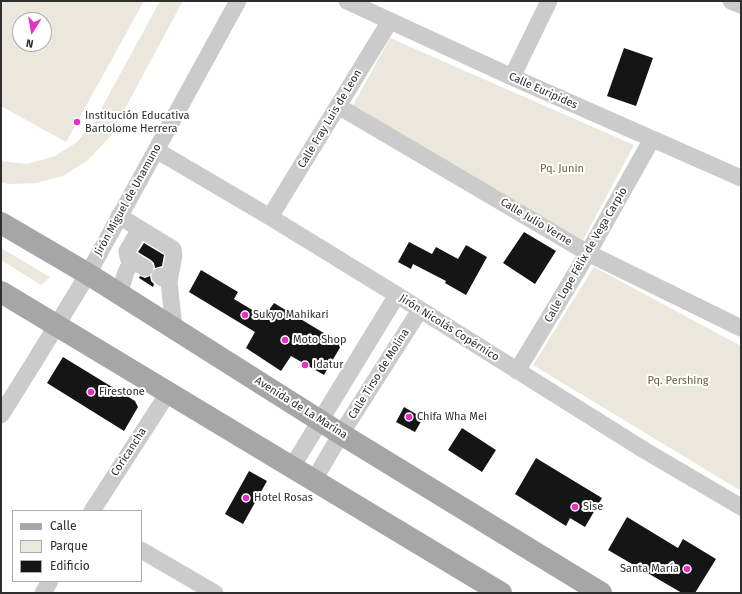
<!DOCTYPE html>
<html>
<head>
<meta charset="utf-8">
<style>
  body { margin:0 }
  #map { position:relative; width:742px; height:594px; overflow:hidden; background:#fff; font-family:"Fira Sans",sans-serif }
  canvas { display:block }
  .frame { position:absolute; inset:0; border:2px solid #2e2e2e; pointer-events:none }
  .legend { position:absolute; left:12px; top:510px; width:130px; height:72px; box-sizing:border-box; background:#fff; border:1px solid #ababab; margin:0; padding:5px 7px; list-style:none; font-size:12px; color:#2e2e2e }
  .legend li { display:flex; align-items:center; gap:8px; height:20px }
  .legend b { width:20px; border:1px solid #ababab }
  .north { position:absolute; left:12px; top:12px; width:40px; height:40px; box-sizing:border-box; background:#fff; border:1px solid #ababab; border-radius:50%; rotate:191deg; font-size:11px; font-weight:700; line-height:16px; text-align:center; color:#2e2e2e }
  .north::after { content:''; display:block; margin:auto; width:14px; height:18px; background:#e72fc5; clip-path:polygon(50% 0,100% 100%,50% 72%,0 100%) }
</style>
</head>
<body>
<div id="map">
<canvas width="742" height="594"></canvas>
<div class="frame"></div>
<ul class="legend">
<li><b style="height:5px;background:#a6a6a6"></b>Calle</li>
<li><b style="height:11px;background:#ece7dc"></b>Parque</li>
<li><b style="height:11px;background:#151515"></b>Edificio</li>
</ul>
<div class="north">N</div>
</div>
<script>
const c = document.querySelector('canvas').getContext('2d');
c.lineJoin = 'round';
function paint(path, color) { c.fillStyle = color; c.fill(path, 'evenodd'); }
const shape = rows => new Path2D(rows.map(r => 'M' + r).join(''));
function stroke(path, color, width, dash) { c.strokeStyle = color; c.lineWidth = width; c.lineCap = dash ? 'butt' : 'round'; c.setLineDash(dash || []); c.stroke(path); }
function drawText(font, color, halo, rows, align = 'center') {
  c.font = font + ' "Fira Sans",sans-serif'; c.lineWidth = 4; c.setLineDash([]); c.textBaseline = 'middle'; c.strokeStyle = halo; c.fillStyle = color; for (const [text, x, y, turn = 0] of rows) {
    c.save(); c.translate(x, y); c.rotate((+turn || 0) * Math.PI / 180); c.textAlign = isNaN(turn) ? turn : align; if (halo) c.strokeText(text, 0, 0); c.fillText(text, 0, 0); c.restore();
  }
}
paint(shape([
  [1,1,144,1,66,142,1,106],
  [20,20,44,20,44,44,20,44],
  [160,1,183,1,109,138,88,160,63,176,36,183,9,184,1,182,1,161,27,164,55,156,77,142,94,122],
  [390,38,634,145,583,240,352,107],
  [1,248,50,277,41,285,1,260],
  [594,267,741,346,741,491,533,365]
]), '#ece7dc');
paint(shape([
  [624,48,653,58,636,106,607,96],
  [524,232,556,251,535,284,503,263],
  [409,242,432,254,436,247,458,259,466,245,487,257,466,295,445,283,446,281,413,264,411,269,398,262],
  [144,243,164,255,162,266,155,268,154,263,151,260,138,252],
  [201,270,238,292,234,299,264,317,274,303,342,344,324,375,291,356,281,371,246,348,255,332,189,292],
  [140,276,145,278,150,276,151,281,154,284,153,287,139,278],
  [63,357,135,401,138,407,124,431,47,383],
  [404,407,423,418,415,432,396,422],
  [462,428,496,450,482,472,448,450],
  [536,458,602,498,585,527,570,518,566,526,515,494],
  [249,471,267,481,243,524,225,514],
  [627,517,678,548,683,539,716,559,695,593,682,593,608,550]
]), '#151515');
stroke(shape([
  [347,1,512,77,741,178],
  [731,1,741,5],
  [512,77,549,1],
  [338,106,588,253,741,328],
  [156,150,270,217,397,295,644,450,741,507],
  [119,216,173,249,174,255,169,282],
  [270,217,390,21],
  [132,260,128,257,127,251,140,229],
  [160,276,169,282,174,328],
  [119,294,126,272,132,260,145,268],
  [517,371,588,253,652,139],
  [1,415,36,359,88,274,238,1],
  [292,467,397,295],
  [314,480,341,434,420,310],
  [92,511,168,393],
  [141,550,215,593],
  [43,593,50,581]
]), '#cbcbcb', 17);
stroke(shape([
  [1,223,88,274,341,434,601,593],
  [1,292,501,593]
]), '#a6a6a6', 22);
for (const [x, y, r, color] of [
  [77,122,4,"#e72fc5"],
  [245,315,4,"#e72fc5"],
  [285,340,4,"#e72fc5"],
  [305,365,4,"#e72fc5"],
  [91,392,4,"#e72fc5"],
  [409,417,4,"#e72fc5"],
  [246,498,4,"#e72fc5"],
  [575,507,4,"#e72fc5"],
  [687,569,4,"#e72fc5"]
]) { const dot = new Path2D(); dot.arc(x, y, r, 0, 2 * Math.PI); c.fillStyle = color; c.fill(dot); stroke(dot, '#fff', 1.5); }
drawText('11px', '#2e2e2e', '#fff', [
  ["Calle Euripides",543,91,24],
  ["Calle Fray Luis de Leon",330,119,-59],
  ["Jirón Miguel de Unamuno",128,200,-61],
  ["Calle Julio Verne",536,222,31],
  ["Calle Lope Félix de Vega Carpio",586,255,-60],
  ["Jirón Nicolás Copérnico",449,328,32],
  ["Calle Tirso de Molina",379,374,-58],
  ["Avenida de La Marina",301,408,32],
  ["Coricancha",129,452,-57]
]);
drawText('11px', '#2e2e2e', '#fff', [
  ["Institución Educativa",85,116],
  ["Bartolome Herrera",85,129],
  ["Sukyo Mahikari",253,315],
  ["Moto Shop",293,340],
  ["Idatur",313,365],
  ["Firestone",99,392],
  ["Chifa Wha Mei",417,417],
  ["Hotel Rosas",254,498],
  ["Sise",583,507],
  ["Santa María",679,569,"right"]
], 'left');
drawText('11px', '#6a603b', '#fff', [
  ["Pq. Junin",562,169],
  ["Pq. Pershing",678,381]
]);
</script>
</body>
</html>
